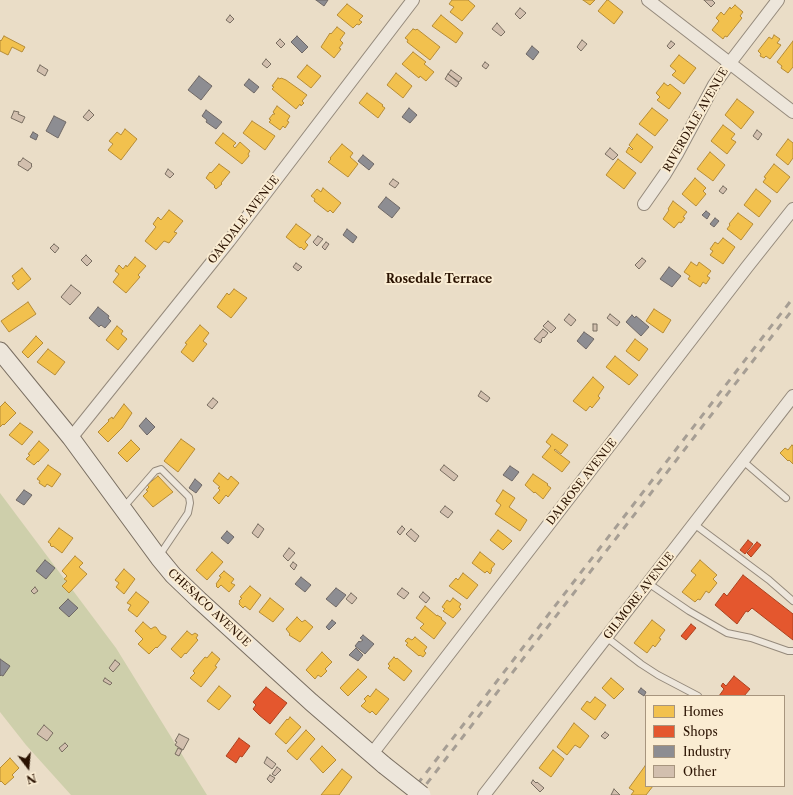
<!DOCTYPE html>
<html>
<head>
<meta charset="utf-8">
<style>
  body { margin:0 }
  #map { position:relative; width:793px; height:795px; overflow:hidden; background:#eaddc7; font-family:"Libre Caslon Text",serif }
  canvas { display:block }
  .legend { position:absolute; left:645px; top:695px; width:140px; height:92px; box-sizing:border-box; background:#faecd2; border:1px solid #a7957e; margin:0; padding:5px 7px; list-style:none; font-size:12px; color:#2a1201 }
  .legend li { display:flex; align-items:center; gap:8px; height:20px }
  .legend b { width:20px; border:1px solid #a7957e }
  .north { position:absolute; left:8px; top:747px; width:40px; height:40px; -webkit-text-stroke:3px #faecd2; paint-order:stroke; rotate:164deg; font-size:11px; font-weight:700; line-height:16px; text-align:center; color:#2a1201 }
  .north::after { content:''; display:block; margin:auto; width:14px; height:18px; background:#2a1201; clip-path:polygon(50% 0,100% 100%,50% 72%,0 100%) }
</style>
</head>
<body>
<div id="map">
<canvas width="793" height="795"></canvas>
<ul class="legend">
<li><b style="height:11px;background:#f2c14e"></b>Homes</li>
<li><b style="height:11px;background:#e4572e"></b>Shops</li>
<li><b style="height:11px;background:#8d8d92"></b>Industry</li>
<li><b style="height:11px;background:#d2bfae"></b>Other</li>
</ul>
<div class="north">N</div>
</div>
<script>
const c = document.querySelector('canvas').getContext('2d');
c.lineJoin = 'round';
function paint(path, color) { c.fillStyle = color; c.fill(path, 'evenodd'); }
const shape = rows => new Path2D(rows.map(r => 'M' + r).join(''));
function stroke(path, color, width, dash) { c.strokeStyle = color; c.lineWidth = width; c.lineCap = dash ? 'butt' : 'round'; c.setLineDash(dash || []); c.stroke(path); }
function drawText(font, color, halo, rows, align = 'center') {
  c.font = font + ' "Libre Caslon Text",serif'; c.lineWidth = 4; c.setLineDash([]); c.textBaseline = 'middle'; c.strokeStyle = halo; c.fillStyle = color; for (const [text, x, y, turn = 0] of rows) {
    c.save(); c.translate(x, y); c.rotate((+turn || 0) * Math.PI / 180); c.textAlign = isNaN(turn) ? turn : align; if (halo) c.strokeText(text, 0, 0); c.fillText(text, 0, 0); c.restore();
  }
}
paint(shape([
  [0,493,116,648,207,795,71,795,26,745,0,712]
]), '#cecfab');
const homes = shape([
  [452,0,468,0,475,6,462,21,450,12,454,7,449,4,452,0],
  [583,0,595,0,590,5,583,0],
  [607,0,608,0,623,12,614,24,598,11,607,0],
  [347,4,363,16,359,20,362,22,359,25,357,24,353,28,337,15,347,4],
  [735,5,743,12,740,16,742,18,727,37,725,36,723,39,712,30,719,21,716,18,721,12,724,15,730,7,731,9,735,5],
  [441,15,463,33,456,43,432,26,441,15],
  [337,27,345,33,340,40,343,43,339,48,341,49,334,58,321,47,330,33,331,34,337,27],
  [413,29,416,30,417,29,440,47,430,60,407,42,408,40,405,38,413,29],
  [774,35,780,39,777,43,781,45,770,59,766,56,764,58,760,56,761,54,758,51,769,37,772,39,774,35],
  [4,36,25,47,22,52,12,47,8,55,0,51,0,40,1,41,4,36],
  [793,41,793,67,788,73,781,68,782,66,777,62,793,41],
  [413,52,426,62,424,64,434,72,426,81,420,76,419,78,402,64,413,52],
  [679,55,696,68,684,84,672,75,676,71,670,66,679,55],
  [307,65,321,76,311,88,297,77,307,65],
  [396,73,412,86,403,98,387,85,396,73],
  [278,78,280,79,281,78,286,80,307,95,302,101,304,103,301,106,300,104,296,109,272,89,274,87,272,86,278,78],
  [664,83,668,86,670,84,681,93,669,109,657,100,660,97,656,93,664,83],
  [367,93,383,105,382,106,385,108,378,118,359,103,367,93],
  [737,99,754,112,741,129,725,115,737,99],
  [277,106,290,116,287,121,289,122,285,128,283,126,280,130,269,122,271,120,269,119,273,114,275,114,273,112,277,106],
  [652,108,668,120,655,136,639,124,652,108],
  [252,121,275,136,265,150,243,133,252,121],
  [723,125,735,134,731,139,736,142,727,154,711,141,723,125],
  [125,129,137,139,121,160,108,150,113,144,109,141,117,132,121,135,125,129],
  [223,133,236,143,233,146,235,148,240,142,250,151,248,154,249,156,242,164,215,143,223,133],
  [637,134,653,147,641,163,626,152,629,147,632,150,633,149,629,145,637,134],
  [788,139,793,143,793,158,788,165,776,155,788,139],
  [342,144,353,153,350,157,358,164,348,177,328,162,331,159,330,158,342,144],
  [710,152,725,165,713,181,697,169,710,152],
  [618,159,636,173,624,189,606,175,618,159],
  [219,164,230,172,221,183,222,184,216,189,214,187,215,186,206,178,210,172,211,173,219,164],
  [774,164,790,177,777,193,763,182,766,178,764,177,774,164],
  [695,178,706,188,703,191,706,194,696,206,682,194,695,178],
  [323,188,341,203,333,213,330,210,328,212,314,201,315,199,311,196,317,189,321,192,323,188],
  [756,189,771,201,759,217,744,205,756,189],
  [673,201,687,212,683,217,685,218,681,223,679,222,674,228,663,219,669,210,668,209,673,201],
  [169,210,183,221,174,232,177,233,169,243,164,241,156,250,145,241,156,227,153,224,158,217,161,220,169,210],
  [738,213,753,224,741,240,727,229,730,225,729,224,738,213],
  [296,224,311,235,305,242,308,245,304,250,301,247,300,248,286,237,296,224],
  [723,238,735,247,723,264,710,255,713,251,710,249,715,242,718,244,723,238],
  [135,257,146,266,138,275,140,277,126,293,113,282,119,274,115,271,119,265,123,269,126,265,127,267,135,257],
  [691,262,697,266,699,262,711,271,707,276,710,278,706,284,703,282,700,287,688,279,690,276,684,272,691,262],
  [22,268,31,279,18,290,12,283,15,281,12,276,22,268],
  [234,289,247,298,231,318,217,307,227,293,229,295,234,289],
  [28,302,36,314,9,332,1,321,28,302],
  [654,309,671,320,663,333,646,321,654,309],
  [200,325,209,333,203,341,207,344,193,362,181,352,187,344,185,343,200,325],
  [117,326,123,331,121,334,127,339,118,350,106,340,117,326],
  [36,336,43,343,28,358,22,352,36,336],
  [635,339,648,349,639,361,626,351,635,339],
  [48,349,65,362,55,375,37,362,48,349],
  [615,356,638,375,629,385,606,367,615,356],
  [593,377,604,387,598,396,600,398,592,408,590,406,586,411,573,401,593,377],
  [5,402,16,413,4,425,3,424,0,427,0,407,5,402],
  [124,404,132,413,122,428,108,442,98,432,109,421,108,420,112,417,113,419,124,404],
  [20,423,33,432,22,445,9,435,20,423],
  [552,434,568,445,561,454,555,449,554,450,570,462,562,472,542,457,551,446,546,442,552,434],
  [181,439,195,449,178,472,164,461,181,439],
  [131,440,140,449,127,462,118,453,131,440],
  [39,441,49,450,38,462,38,461,34,465,26,459,30,455,28,454,39,441],
  [792,445,793,446,793,464,789,460,788,461,780,453,785,448,788,450,792,445],
  [48,465,61,474,52,487,47,484,45,487,39,483,40,481,37,479,48,465],
  [219,473,228,480,231,476,239,483,228,497,226,495,219,504,213,498,220,490,218,488,220,487,213,481,219,473],
  [533,474,548,484,547,485,551,488,543,499,535,492,534,493,525,485,533,474],
  [158,476,173,492,153,507,143,496,148,491,146,490,149,487,147,485,158,476],
  [503,490,515,498,509,507,527,520,520,531,495,514,501,505,496,501,503,490],
  [59,528,73,538,62,553,53,546,52,547,50,545,51,544,48,542,59,528],
  [498,530,512,541,503,550,490,540,498,530],
  [212,552,223,562,207,580,196,570,212,552],
  [480,552,495,564,491,569,492,570,490,574,487,571,485,573,472,563,480,552],
  [75,556,83,563,79,567,87,574,69,593,62,586,67,581,64,579,67,576,62,571,75,556],
  [700,560,717,575,713,579,717,583,709,593,706,591,700,600,698,599,695,602,682,592,696,575,691,571,700,560],
  [124,569,135,579,124,594,116,587,119,583,115,580,124,569],
  [224,571,234,579,231,583,235,585,229,592,221,585,218,588,216,586,217,585,216,584,221,577,219,576,224,571],
  [463,573,478,585,467,599,449,586,456,578,458,580,463,573],
  [250,586,261,595,250,610,245,606,243,608,239,604,240,602,239,601,242,598,240,597,250,586],
  [136,592,149,602,137,617,128,610,131,605,127,603,136,592],
  [270,598,284,609,273,622,259,612,270,598],
  [453,598,461,604,459,607,461,609,453,618,443,611,445,609,442,607,447,600,450,602,453,598],
  [425,606,437,616,437,615,442,618,441,619,446,623,434,639,420,628,424,624,416,618,425,606],
  [297,617,302,622,305,620,313,627,300,642,289,635,290,634,286,629,297,617],
  [652,620,665,630,659,638,661,639,655,647,653,645,647,653,634,643,652,620],
  [143,622,151,629,154,627,156,627,161,634,166,636,166,638,157,648,156,647,149,654,138,644,143,639,135,631,143,622],
  [187,631,192,635,195,633,198,635,196,638,198,640,186,654,185,653,181,658,171,649,187,631],
  [415,637,427,647,424,651,426,653,423,657,420,655,419,656,406,645,408,643,405,641,408,638,412,640,415,637],
  [212,652,220,659,215,666,217,667,201,687,190,678,195,673,193,671,205,657,207,658,212,652],
  [322,652,332,662,325,669,327,671,321,677,318,675,315,679,306,670,322,652],
  [394,657,396,659,397,658,412,671,404,681,388,668,390,666,388,664,394,657],
  [358,669,367,677,348,696,340,688,358,669],
  [611,678,624,689,614,699,602,688,611,678],
  [219,686,231,696,219,710,207,701,219,686],
  [376,689,389,699,376,715,372,711,370,713,361,706,366,701,364,699,368,695,370,697,376,689],
  [595,697,606,705,595,720,581,709,587,701,590,703,595,697],
  [290,717,301,727,286,744,275,734,287,719,288,720,290,717],
  [574,723,589,736,580,748,575,745,567,755,557,747,574,723],
  [306,730,315,739,297,760,287,751,306,730],
  [322,746,336,760,323,773,310,759,322,746],
  [553,750,564,759,551,777,539,768,553,750],
  [10,758,19,768,12,775,14,777,5,785,1,781,0,782,0,768,10,758],
  [645,766,646,767,646,786,653,786,646,795,631,795,634,791,629,788,645,766],
  [342,769,352,777,339,795,321,795,342,769]
]);
paint(homes, '#f2c14e');
stroke(homes, '#b68c37', 1);
const shops = shape([
  [748,540,753,544,745,554,740,550,748,540],
  [757,542,761,545,751,557,747,553,757,542],
  [743,575,793,614,793,640,752,608,748,612,746,611,737,624,715,605,724,593,727,596,743,575],
  [691,624,696,628,686,640,681,636,691,624],
  [734,676,750,689,744,696,719,696,724,689,721,686,723,683,726,686,734,676],
  [266,687,287,703,270,724,259,715,253,709,256,705,253,702,266,687],
  [239,738,250,746,242,757,240,756,236,763,226,756,239,738]
]);
paint(shops, '#e4572e');
stroke(shops, '#ac4220', 1);
const industry = shape([
  [316,0,328,0,324,6,316,0],
  [297,36,308,47,302,53,291,42,297,36],
  [532,46,539,52,533,60,526,54,532,46],
  [199,76,212,86,201,100,188,90,199,76],
  [249,79,259,87,254,93,244,85,249,79],
  [409,108,417,115,410,123,402,117,409,108],
  [206,110,222,122,216,129,206,122,207,120,202,116,206,110],
  [54,116,66,122,58,138,46,131,54,116],
  [33,132,38,135,36,140,30,137,33,132],
  [363,155,374,164,369,170,358,161,363,155],
  [386,197,400,208,392,218,378,207,386,197],
  [706,211,710,214,707,219,702,215,706,211],
  [715,218,719,221,714,227,710,224,715,218],
  [347,229,357,237,353,243,343,235,347,229],
  [669,267,681,276,672,287,660,279,669,267],
  [98,307,109,316,108,318,111,321,105,328,101,325,99,327,89,318,98,307],
  [632,315,635,318,636,316,649,327,641,336,626,322,632,315],
  [584,332,594,339,586,349,577,341,584,332],
  [146,418,155,427,147,435,139,426,146,418],
  [510,466,519,472,512,481,503,475,510,466],
  [195,479,202,485,196,493,189,488,195,479],
  [24,490,32,495,24,505,16,500,24,490],
  [227,531,234,537,228,544,221,538,227,531],
  [45,560,55,568,46,579,36,571,45,560],
  [301,577,311,585,305,592,295,584,301,577],
  [336,588,346,595,336,607,326,599,336,588],
  [68,599,78,608,69,617,59,608,68,599],
  [332,620,336,623,329,630,326,627,332,620],
  [363,635,374,644,365,654,355,646,359,641,360,642,363,640,360,638,363,635],
  [356,648,363,655,358,661,349,655,356,648],
  [0,659,10,666,3,676,1,675,0,676,0,659],
  [641,688,646,692,644,696,638,692,641,688]
]);
paint(industry, '#8d8d92');
stroke(industry, '#6f6866', 1);
const building = shape([
  [704,0,712,0,715,3,711,7,704,0],
  [520,8,526,13,520,19,515,14,520,8],
  [230,15,234,19,230,23,226,20,230,15],
  [497,23,505,32,501,36,492,29,497,23],
  [280,39,285,44,281,48,276,43,280,39],
  [582,40,587,44,581,51,577,47,582,40],
  [671,41,675,44,670,49,667,46,671,41],
  [266,59,271,64,267,68,262,64,266,59],
  [485,62,489,65,486,69,482,66,485,62],
  [40,65,48,70,45,76,37,71,40,65],
  [451,70,462,78,459,82,448,74,451,70],
  [448,74,459,83,456,87,445,79,448,74],
  [89,110,94,115,88,121,83,117,89,110],
  [14,111,19,112,18,114,25,117,22,123,11,118,14,111],
  [757,130,762,134,758,140,753,136,757,130],
  [610,148,618,155,613,160,605,154,610,148],
  [23,158,32,164,31,165,32,166,30,169,29,169,28,171,18,165,19,161,20,162,23,158],
  [168,169,174,174,170,178,165,174,168,169],
  [393,179,399,183,395,188,389,184,393,179],
  [723,186,727,189,723,194,719,191,723,186],
  [318,236,323,239,317,246,313,242,318,236],
  [326,242,329,244,325,250,322,247,326,242],
  [54,244,59,248,55,253,50,248,54,244],
  [86,255,92,261,87,266,81,260,86,255],
  [642,258,646,261,639,269,635,265,642,258],
  [296,263,302,267,298,271,293,267,296,263],
  [71,285,81,293,70,305,61,297,71,285],
  [569,314,576,320,571,326,564,320,569,314],
  [610,314,620,322,617,326,607,318,610,314],
  [548,321,556,328,551,333,543,326,548,321],
  [593,324,597,324,597,331,593,331,593,324],
  [543,329,548,333,544,338,543,337,541,340,542,341,540,343,534,339,543,329],
  [481,391,490,398,487,402,478,396,481,391],
  [213,398,218,402,212,409,207,405,213,398],
  [444,465,458,476,454,481,440,470,444,465],
  [445,506,453,512,448,518,440,512,445,506],
  [258,524,264,529,258,538,252,533,258,524],
  [402,526,405,529,400,535,397,532,402,526],
  [411,529,419,536,415,542,406,534,411,529],
  [289,548,295,553,288,561,283,556,289,548],
  [293,562,297,565,294,570,290,566,293,562],
  [35,587,38,591,34,594,31,591,35,587],
  [402,588,409,593,404,599,397,594,402,588],
  [423,592,430,598,426,603,419,597,423,592],
  [351,593,357,598,352,604,346,599,351,593],
  [115,660,120,664,113,672,109,668,115,660],
  [105,678,112,683,110,685,103,681,105,678],
  [44,725,53,733,47,741,37,734,44,725],
  [605,732,609,735,605,739,601,736,605,732],
  [179,734,189,739,183,750,175,745,177,742,175,741,179,734],
  [65,743,68,746,62,752,59,748,65,743],
  [178,748,182,750,179,756,175,754,178,748],
  [267,757,276,764,272,769,264,763,267,757],
  [277,767,281,770,275,776,272,774,277,767],
  [270,775,275,778,271,783,267,779,270,775],
  [533,780,536,783,537,782,544,788,540,792,531,783,533,780],
  [614,789,620,795,611,795,614,789]
]);
paint(building, '#d2bfae');
stroke(building, '#796e61', 1);
const lane = shape([
  [743,461,786,498],
  [123,508,155,471,161,469,189,497,190,503,188,513,159,556],
  [694,524,769,580,793,601],
  [648,583,689,611,727,633,751,638,788,651,793,651],
  [606,637,641,664,658,675,698,696]
]);
const street = shape([
  [648,0,793,112],
  [644,204,665,174,677,154,714,85,729,64,778,0],
  [71,438,229,241,413,0],
  [371,755,747,267,793,209],
  [484,795,793,396]
]);
const secondary = shape([
  [0,351,71,438,159,558,173,575,199,600,311,702,384,765]
]);
stroke(lane, '#958a7c', 8);
stroke(street, '#958a7c', 14);
stroke(secondary, '#796e61', 19);
stroke(lane, '#ede6db', 6);
stroke(street, '#ede6db', 12);
stroke(secondary, '#ede6db', 17);
stroke(shape([
  [409,795,793,298],
  [418,795,793,309]
]), '#a69e94', 3, [7, 7]);
const secondaryBridge = shape([
  [384,765,422,795]
]);
stroke(secondaryBridge, '#796e61', 19, []);
stroke(secondaryBridge, '#ede6db', 17);
drawText('11px', '#2a1201', '#faecd2', [
  ["RIVERDALE AVENUE",696,120,-60],
  ["OAKDALE AVENUE",244,220,-52],
  ["DALROSE AVENUE",582,482,-52],
  ["GILMORE AVENUE",639,596,-52],
  ["CHESACO AVENUE",209,608,43]
]);
drawText('bold 12px', '#2a1201', '#faecd2', [
  ["Rosedale Terrace",439,280]
]);
</script>
</body>
</html>
